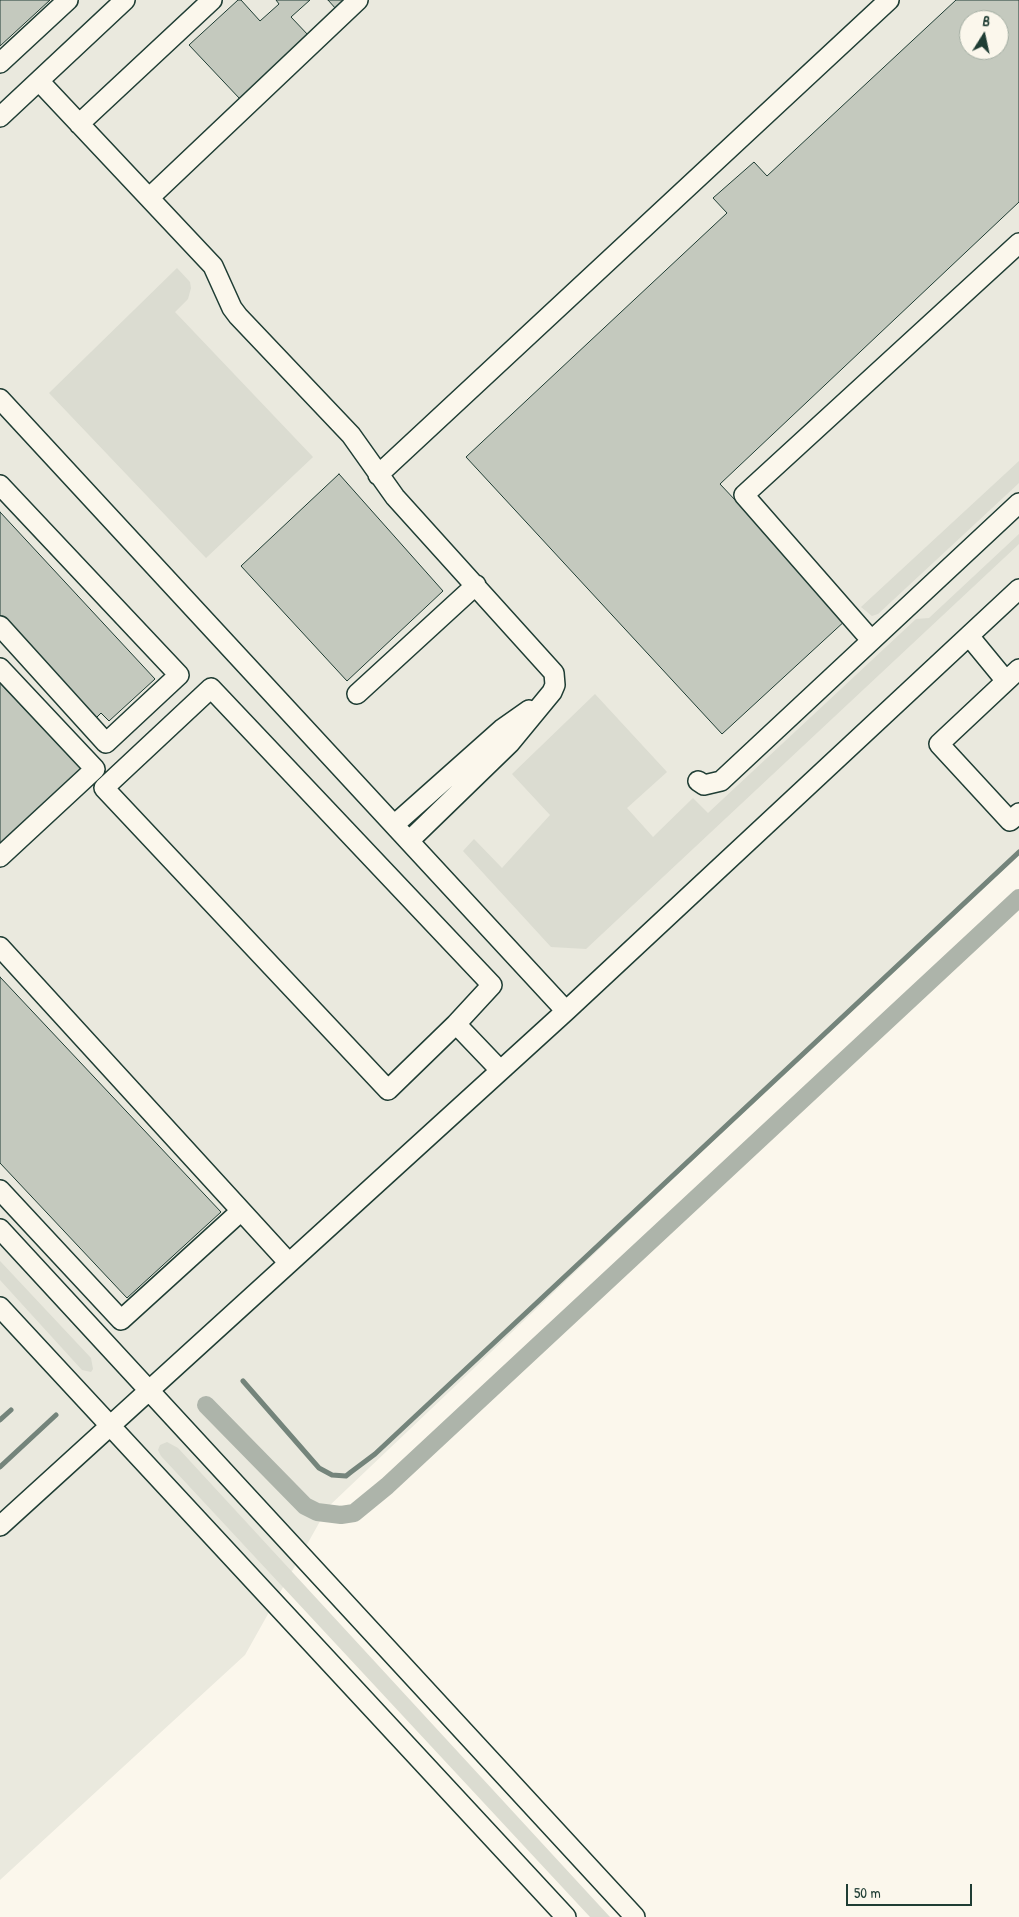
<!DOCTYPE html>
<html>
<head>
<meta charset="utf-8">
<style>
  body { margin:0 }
  #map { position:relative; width:1019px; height:1917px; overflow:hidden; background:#fbf7ec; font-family:"Patrick Hand",sans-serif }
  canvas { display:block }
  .north { position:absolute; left:959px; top:10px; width:50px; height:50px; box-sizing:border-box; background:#fbf7ec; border:1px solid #a3ada2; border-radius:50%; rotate:10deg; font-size:14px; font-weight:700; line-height:20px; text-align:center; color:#1f3d34 }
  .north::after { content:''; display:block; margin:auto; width:18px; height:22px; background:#1f3d34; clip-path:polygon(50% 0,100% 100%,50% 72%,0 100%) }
  .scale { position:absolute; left:846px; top:1884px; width:126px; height:22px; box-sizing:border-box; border:2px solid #1f3d34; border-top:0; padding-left:6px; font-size:15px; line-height:18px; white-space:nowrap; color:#1f3d34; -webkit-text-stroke:4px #fbf7ec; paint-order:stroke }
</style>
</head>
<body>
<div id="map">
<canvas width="1019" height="1917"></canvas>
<div class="north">B</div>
<div class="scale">50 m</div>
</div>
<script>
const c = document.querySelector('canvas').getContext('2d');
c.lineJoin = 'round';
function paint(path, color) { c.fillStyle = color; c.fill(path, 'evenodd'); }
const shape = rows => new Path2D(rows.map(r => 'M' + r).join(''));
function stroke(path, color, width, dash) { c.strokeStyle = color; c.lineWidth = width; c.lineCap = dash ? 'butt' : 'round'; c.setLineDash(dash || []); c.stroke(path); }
paint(shape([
  [0,0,1019,0,1019,850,328,1507,245,1655,0,1880],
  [969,20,999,20,999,50,969,50]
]), '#eae9de');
paint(shape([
  [177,268,190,282,191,288,188,299,175,312,313,457,206,558,49,393],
  [1019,461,1019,483,878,614,872,616,861,607],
  [1019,534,1019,544,586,949,551,947,463,851,474,839,502,868,550,815,512,774,595,694,667,772,627,808,653,837,693,798,708,813,916,619,929,618],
  [0,1261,91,1358,93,1369,91,1372,82,1370,0,1280],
  [167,1442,178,1448,610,1917,590,1917,161,1456,158,1450,160,1445]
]), '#dbdcd1');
stroke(shape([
  [243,1381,319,1468,332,1475,346,1476,351,1472,375,1454,1019,852],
  [0,1420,11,1410],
  [0,1467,56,1415]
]), '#74847b', 5);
stroke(shape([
  [206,1405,305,1506,317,1512,341,1515,354,1513,387,1486,1019,898]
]), '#adb4aa', 18);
const building = shape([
  [0,0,50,0,0,46,0,0],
  [238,0,241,0,260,21,279,4,276,0,310,0,291,17,309,36,240,99,189,45,238,0],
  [328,0,346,0,336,9,328,0],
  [956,0,1019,0,1019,202,720,484,847,619,722,734,466,457,727,213,713,198,754,162,767,176,956,0],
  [969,20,999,20,999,50,969,50,969,20],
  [339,474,443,591,347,681,241,566,339,474],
  [0,512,155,679,109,721,101,713,94,720,0,619,0,512],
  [0,683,84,772,0,850,0,683],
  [0,977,221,1212,127,1298,0,1163,0,977]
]);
paint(building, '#c4c9be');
stroke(building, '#1f3d34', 1);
const minor = shape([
  [0,63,68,0],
  [39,81,213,266,232,308,238,316,351,435,395,497,554,673,555,685,552,692,510,743,409,841],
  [0,117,125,0],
  [79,124,212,0],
  [149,198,358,0],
  [0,399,566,1011],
  [378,475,889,0],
  [0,485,179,675,106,743,0,626],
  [969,636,1006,681],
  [871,640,744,495,1019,243],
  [0,668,95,769,0,857],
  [1019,669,939,744,1010,821,1019,813],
  [357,694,476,585],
  [698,781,704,785,721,781,1019,503],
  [394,825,502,729,529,710],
  [0,947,289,1263],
  [456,1024,492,985,211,688,104,788,388,1090,456,1024,500,1070],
  [0,1190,121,1320,241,1211],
  [0,1229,635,1917],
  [0,1307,566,1917],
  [0,1526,566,1011,1019,589]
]);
stroke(minor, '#1f3d34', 22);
stroke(minor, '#fbf7ec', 19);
</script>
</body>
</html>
